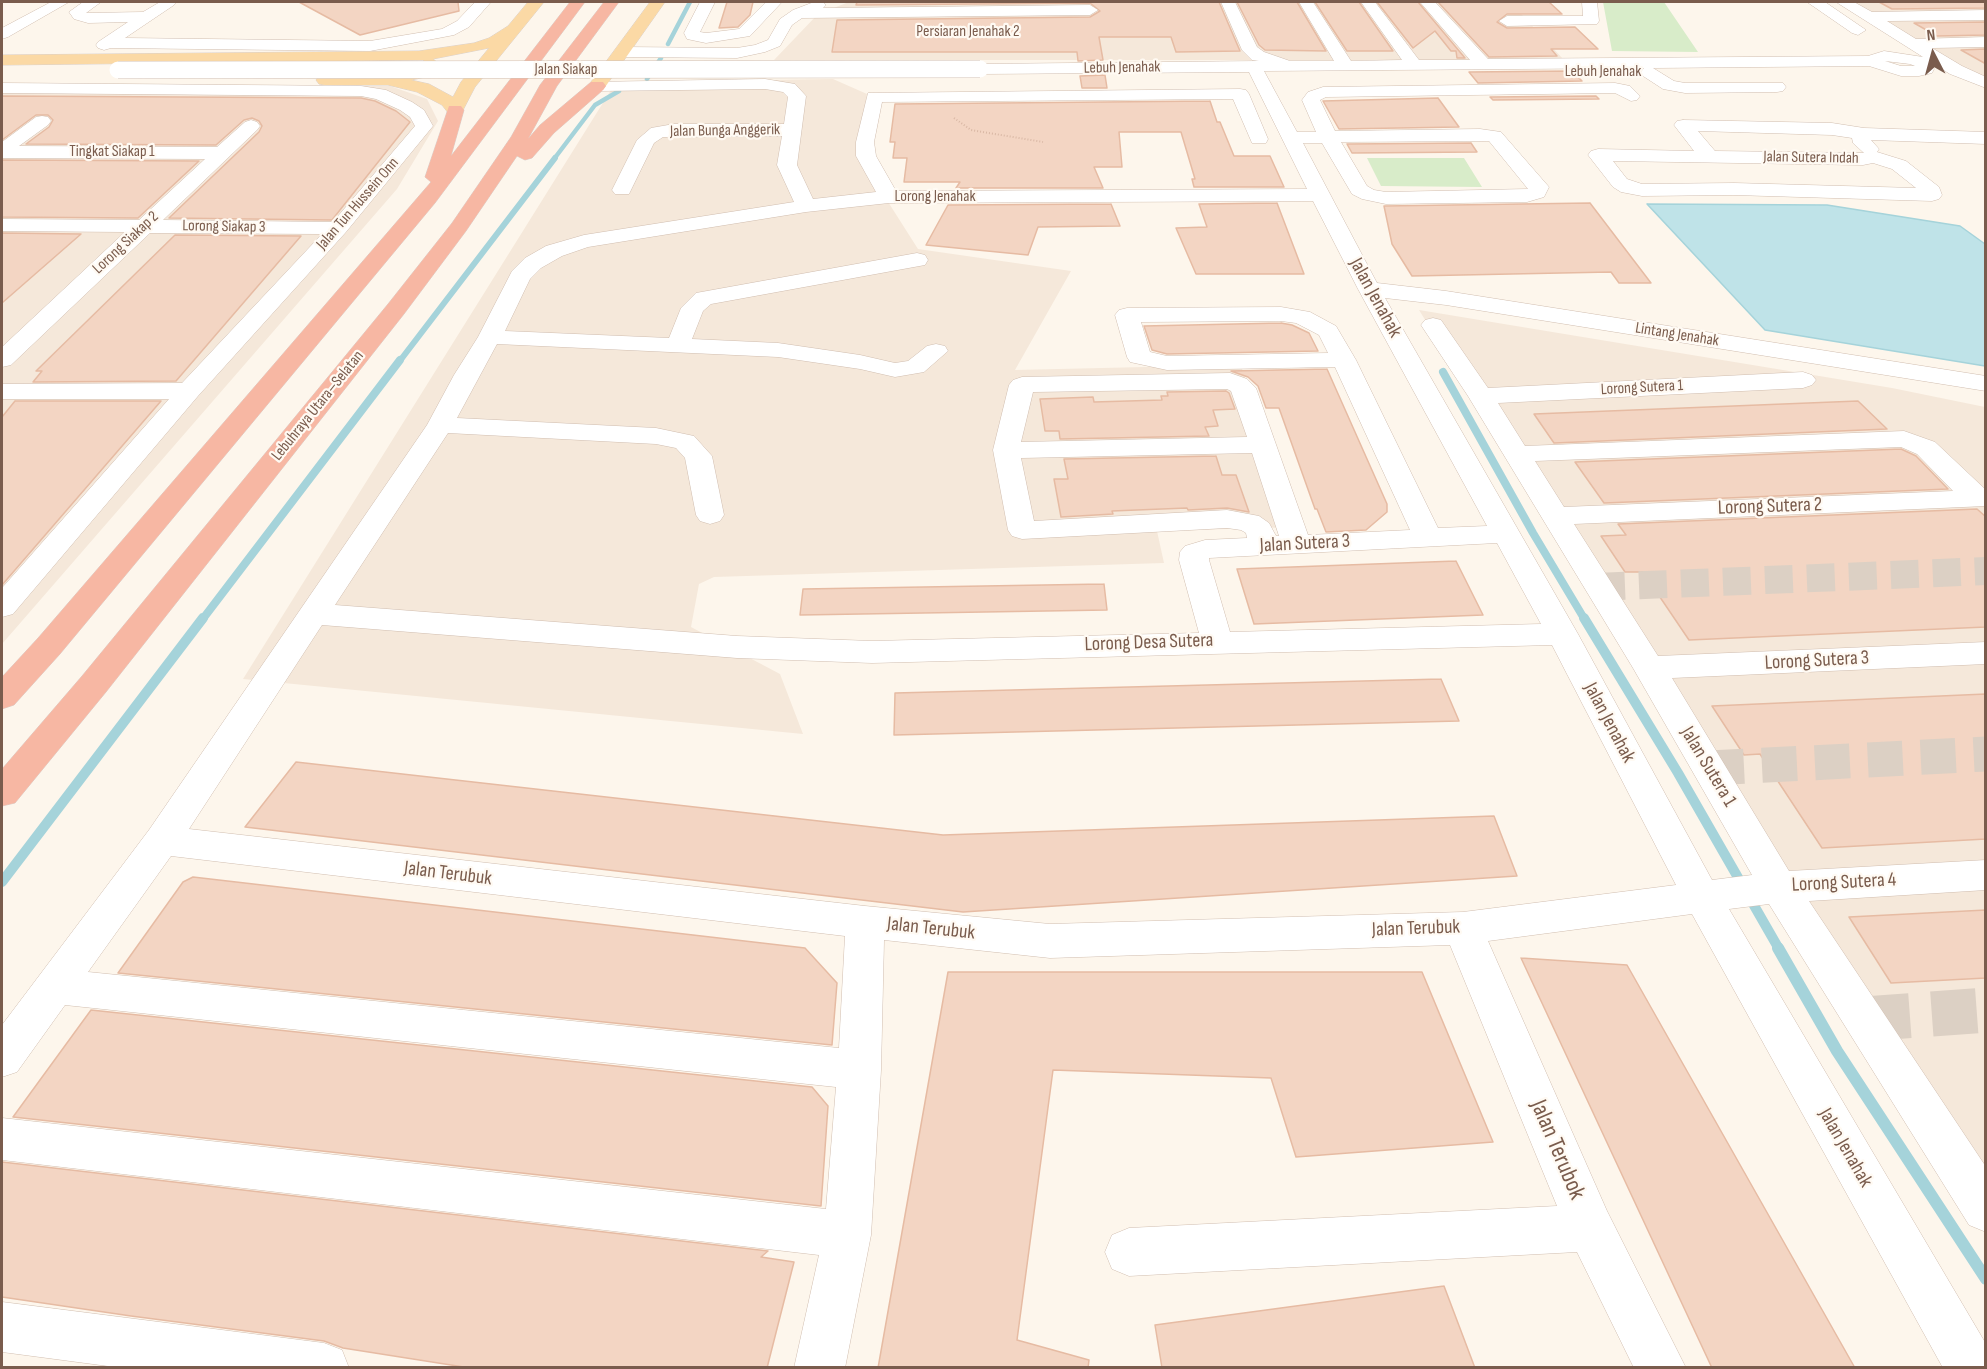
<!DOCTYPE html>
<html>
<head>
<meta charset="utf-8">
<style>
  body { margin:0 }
  #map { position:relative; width:1987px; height:1369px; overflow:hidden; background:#fdf6ec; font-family:"Sofia Sans Condensed",sans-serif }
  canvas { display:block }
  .frame { position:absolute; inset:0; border:3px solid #7a5c4d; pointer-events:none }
  .north { position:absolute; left:1903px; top:24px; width:60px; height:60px; -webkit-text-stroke:4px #fffaf3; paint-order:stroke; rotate:354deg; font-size:16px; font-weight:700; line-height:24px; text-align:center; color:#7a5c4d }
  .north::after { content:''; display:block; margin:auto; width:21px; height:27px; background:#7a5c4d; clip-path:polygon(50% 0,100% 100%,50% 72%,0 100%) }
</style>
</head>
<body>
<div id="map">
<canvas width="1987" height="1369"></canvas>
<div class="frame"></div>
<div class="north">N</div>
</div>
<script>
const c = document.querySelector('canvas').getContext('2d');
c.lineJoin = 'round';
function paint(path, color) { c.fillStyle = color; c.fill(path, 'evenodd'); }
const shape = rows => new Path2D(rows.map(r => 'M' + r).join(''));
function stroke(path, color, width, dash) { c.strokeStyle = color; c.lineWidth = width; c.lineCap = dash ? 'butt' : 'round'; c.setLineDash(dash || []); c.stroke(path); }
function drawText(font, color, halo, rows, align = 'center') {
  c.font = font + ' "Sofia Sans Condensed",sans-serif'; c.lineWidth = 4.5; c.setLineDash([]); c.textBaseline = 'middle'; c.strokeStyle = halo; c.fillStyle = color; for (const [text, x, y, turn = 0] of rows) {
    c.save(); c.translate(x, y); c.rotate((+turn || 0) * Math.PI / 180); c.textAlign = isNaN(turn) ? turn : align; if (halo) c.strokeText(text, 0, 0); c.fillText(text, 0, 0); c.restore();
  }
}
paint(shape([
  [849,2,1510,2,1564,60,774,60,818,14],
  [1837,2,1985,2,1985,87,1946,70],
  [833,79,867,94,857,153,918,249,1071,271,1015,370,1232,365,1242,369,1298,527,1157,531,1164,563,714,577,699,584,691,627,780,674,803,734,243,679,616,82],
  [390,86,427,99,438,121,397,189,2,644,2,87],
  [1419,310,1892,388,1985,407,1985,1225]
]), '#f5e8da');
paint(shape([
  [1603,2,1664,2,1698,52,1612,51],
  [1367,158,1464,158,1482,187,1381,186]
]), '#d8ecc9');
const water = shape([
  [1647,204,1827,205,1960,226,1985,244,1985,366,1765,330,1647,204]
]);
paint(water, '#bfe3e8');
stroke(water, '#a5d3da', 1.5);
stroke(shape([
  [668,44,690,2],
  [647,79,661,58],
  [554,159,595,105,619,91]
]), '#a5d3da', 4.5);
stroke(shape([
  [399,362,555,158]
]), '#a5d3da', 6);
stroke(shape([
  [1443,372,1533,533,1585,620],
  [202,620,400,360]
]), '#a5d3da', 8);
stroke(shape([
  [1584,618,1678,773,1779,949],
  [2,882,203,618]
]), '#a5d3da', 10);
stroke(shape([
  [1778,948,1837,1051,1986,1279]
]), '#a5d3da', 12);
const building = shape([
  [299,2,458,2,459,11,360,35,299,2],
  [727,2,753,2,750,15,738,27,719,28,727,2],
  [857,2,1219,2,1240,51,1176,52,1171,37,1099,37,1103,60,1078,61,1077,52,832,52,837,20,1090,17,1100,11,1090,3,856,5,857,2],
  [1237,2,1297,2,1326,51,1265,50,1259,45,1237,2],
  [1315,2,1359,2,1393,51,1347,51,1315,2],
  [1377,2,1418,2,1465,58,1457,58,1456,51,1451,51,1435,31,1413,48,1377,2],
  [1438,2,1549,2,1562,14,1507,14,1497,22,1507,28,1575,27,1598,49,1551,49,1557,56,1489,57,1438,2],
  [1879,2,1986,2,1986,8,1892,9,1879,2],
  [1986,22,1986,35,1937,36,1914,23,1986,22],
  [1986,49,1986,64,1961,50,1986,49],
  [1572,71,1582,81,1478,83,1469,72,1572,71],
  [1105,75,1107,88,1082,88,1080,76,1105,75],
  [2,96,361,98,375,101,396,111,410,122,332,220,169,218,259,132,262,126,259,121,252,118,244,120,216,145,26,144,49,127,53,120,48,115,36,115,2,140,2,96],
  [1596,96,1599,99,1493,100,1490,97,1596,96],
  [1438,98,1459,127,1339,129,1323,101,1438,98],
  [1210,101,1217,122,1220,122,1234,156,1270,156,1284,187,1194,187,1192,179,1195,179,1181,132,1119,132,1122,167,1094,167,1103,188,956,188,960,182,904,182,907,158,893,158,895,142,890,142,895,104,1210,101],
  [1471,143,1477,152,1352,153,1347,144,1471,143],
  [2,160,199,161,138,218,2,217,2,160],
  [1277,203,1304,274,1196,274,1176,228,1207,227,1199,204,1277,203],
  [1590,203,1651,283,1619,283,1611,272,1412,276,1392,244,1384,206,1590,203],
  [1111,204,1120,226,1038,227,1028,255,926,245,948,205,1111,204],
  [2,233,81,234,2,303,2,233],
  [175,235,301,236,176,381,33,382,42,371,36,371,175,235],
  [1281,323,1292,325,1309,333,1318,351,1167,354,1152,350,1144,326,1281,323],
  [1327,369,1387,504,1387,512,1366,530,1326,532,1317,509,1315,509,1279,408,1266,408,1258,386,1248,377,1231,371,1327,369],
  [1226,391,1229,393,1235,409,1213,410,1218,426,1205,427,1209,436,1060,439,1059,431,1045,431,1040,399,1093,397,1094,402,1162,400,1161,396,1168,396,1167,392,1226,391],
  [15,401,161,401,2,585,2,417,15,401],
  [1858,401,1887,429,1554,443,1534,414,1858,401],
  [1901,449,1916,456,1948,489,1604,503,1575,462,1901,449],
  [1216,456,1222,475,1236,475,1249,512,1227,508,1188,510,1187,508,1112,511,1113,514,1061,517,1054,479,1068,479,1064,459,1216,456],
  [1977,509,1986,517,1986,627,1689,640,1643,572,1625,572,1601,536,1626,535,1618,524,1977,509],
  [1456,561,1483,615,1254,624,1237,569,1456,561],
  [1104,584,1107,610,800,615,803,589,1104,584],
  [1441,679,1459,721,894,735,895,693,1441,679],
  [1986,694,1986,839,1822,848,1760,754,1744,755,1712,706,1986,694],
  [296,762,943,835,1494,816,1517,876,963,912,245,827,296,762],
  [193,877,805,948,837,983,832,1045,118,973,183,882,193,877],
  [1986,910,1986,978,1891,983,1849,917,1986,910],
  [1521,958,1627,965,1855,1368,1712,1368,1521,958],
  [948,972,1422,972,1493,1142,1296,1157,1271,1078,1053,1070,1017,1340,1089,1360,1088,1368,878,1368,948,972],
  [91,1010,812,1087,828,1106,821,1206,13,1117,91,1010],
  [2,1162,768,1251,761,1257,794,1262,767,1368,470,1368,343,1348,324,1341,131,1316,2,1297,2,1162],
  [1444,1286,1475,1368,1162,1368,1155,1325,1444,1286]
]);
paint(building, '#f3d5c3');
stroke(building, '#e6bba3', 1.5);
stroke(shape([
  [1597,587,1986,571]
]), '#dcd0c4', 28, [28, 14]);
stroke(shape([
  [1709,768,1986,754]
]), '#dcd0c4', 35, [35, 18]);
stroke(shape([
  [1865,1019,1986,1010]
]), '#dcd0c4', 45, [45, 22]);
const minor = shape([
  [51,2,69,2,8,37,2,39,2,28,51,2],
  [83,2,101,2,86,13,88,13,143,12,160,2,176,2,174,5,125,38,370,41,442,29,457,21,475,2,491,2,469,27,454,35,370,51,111,48,104,50,98,48,96,45,98,42,128,22,88,23,74,19,69,12,83,2],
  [700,2,715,2,700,32,706,33,739,29,766,2,782,2,750,36,706,43,687,39,684,33,700,2],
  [814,2,823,2,826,5,823,8,1090,5,1098,10,1090,15,802,18,792,25,780,46,765,52,737,58,622,57,614,52,622,47,737,48,755,45,768,40,780,19,793,10,814,2],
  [1221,2,1235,2,1257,47,1264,52,1290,61,1334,61,1299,2,1313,2,1351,61,1402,60,1361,2,1375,2,1419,60,1470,60,1420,2,1435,2,1488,59,1868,56,1884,51,1923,57,1836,2,1854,2,1872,12,1986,10,1986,20,1887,21,1916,39,1986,37,1986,47,1932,48,1962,66,1986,77,1986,88,1950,74,1931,62,1934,69,1932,73,1919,76,1901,76,1869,66,1653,68,1674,81,1685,83,1783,83,1786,87,1783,91,1777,92,1685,93,1663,89,1643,76,1641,72,1644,68,1264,71,1297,132,1316,132,1302,100,1308,92,1323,87,1615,83,1630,86,1640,96,1637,100,1631,101,1615,93,1326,97,1320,100,1335,131,1480,129,1501,132,1549,187,1544,197,1527,202,1386,204,1362,199,1352,194,1322,143,1303,143,1377,283,1446,291,1986,376,1986,391,1446,305,1385,298,1578,634,1712,880,1752,875,1633,668,1468,396,1421,325,1425,320,1433,318,1441,320,1488,388,1803,372,1812,375,1816,380,1812,385,1803,388,1498,403,1525,446,1904,431,1935,442,1986,490,1986,506,1574,524,1658,656,1986,642,1986,664,1672,678,1789,871,1986,860,1986,890,1809,901,1986,1167,1986,1232,1969,1225,1769,904,1729,909,1986,1344,1986,1368,1943,1368,1692,914,1488,941,1607,1211,1686,1368,1634,1368,1577,1252,1129,1276,1112,1269,1105,1252,1112,1235,1129,1228,1557,1206,1450,945,1050,958,884,940,881,1070,871,1235,845,1368,794,1368,819,1255,2,1160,2,1118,826,1209,836,1087,65,1005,17,1072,2,1077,2,1025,149,830,427,425,454,375,478,337,512,271,525,258,546,246,584,235,794,202,777,165,782,136,663,137,654,143,629,194,615,194,612,190,637,140,651,128,674,124,784,124,788,97,783,92,765,89,597,91,591,90,588,86,591,82,765,79,795,84,806,96,797,165,813,199,876,192,856,156,856,142,868,93,1240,89,1246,90,1249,94,1268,139,1266,143,1252,143,1233,99,882,102,874,142,876,156,896,191,1307,189,1249,72,980,74,972,69,980,64,1259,61,1252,60,1242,50,1221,2],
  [1885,61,1910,64,1915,66,1901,66,1885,61],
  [1489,141,1528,189,1386,192,1374,190,1367,186,1341,142,1489,141],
  [1313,201,1358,289,1487,526,1438,528,1356,360,1336,326,1310,312,1281,307,1127,308,1119,310,1115,315,1127,357,1130,362,1167,370,1335,367,1410,530,1308,535,1256,388,1247,379,1230,373,1022,377,1013,380,1009,385,993,450,1008,530,1012,536,1022,539,1227,528,1241,530,1246,533,1247,538,1205,540,1185,546,1180,552,1179,560,1199,633,872,641,737,636,335,605,448,433,656,444,676,448,685,458,696,515,700,521,710,524,720,521,724,515,712,456,694,436,656,428,457,418,497,344,778,357,860,369,895,377,924,372,948,351,945,346,936,344,927,346,908,361,895,363,860,355,778,343,692,339,703,311,711,304,925,265,928,260,925,255,917,253,696,293,681,308,669,338,505,331,530,279,541,268,562,256,588,247,806,212,889,203,1313,201],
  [1281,321,1296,323,1319,335,1328,353,1167,356,1150,352,1141,322,1281,321],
  [1227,389,1231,391,1247,437,1021,442,1033,392,1227,389],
  [1901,447,1917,454,1953,491,1564,507,1535,461,1901,447],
  [1252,453,1279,536,1276,536,1269,523,1259,516,1227,510,1034,521,1021,458,1252,453],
  [1497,543,1541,624,1230,632,1209,560,1209,558,1497,543],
  [322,625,737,658,872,663,1552,645,1676,885,1463,912,1050,924,865,906,189,829,322,625],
  [171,856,845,936,839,1048,88,972,171,856],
  [1582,2,1597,2,1599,21,1597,24,1507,26,1499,21,1507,16,1583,16,1582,2],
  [1807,2,1825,2,1866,30,1858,35,1852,33,1807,2],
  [2,83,361,86,386,90,412,102,424,110,433,126,346,232,198,396,13,614,2,617,2,588,169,399,2,399,2,384,182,383,322,234,150,233,11,365,2,367,2,347,125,232,2,231,2,219,139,220,205,159,2,158,2,142,36,117,42,116,48,117,51,121,48,125,19,146,217,147,245,122,251,120,257,122,260,126,257,130,163,220,333,222,415,126,410,117,400,110,376,99,361,96,2,93,2,83],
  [1683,120,1832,123,1864,128,1986,132,1986,144,1871,140,1879,149,1877,152,1906,161,1939,187,1942,195,1939,199,1932,201,1734,195,1642,196,1621,192,1613,187,1588,155,1591,151,1598,149,1694,151,1674,125,1677,121,1683,120],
  [1698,131,1832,135,1852,138,1853,143,1864,153,1715,151,1698,131],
  [1613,161,1863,165,1873,163,1892,169,1916,188,1734,183,1642,184,1627,179,1613,161],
  [2,1302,324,1343,342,1350,349,1368,123,1368,2,1352,2,1302]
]);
const major = shape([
  [528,2,544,2,475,87,461,114,455,115,449,114,442,105,417,92,388,85,325,85,319,84,316,80,319,76,325,75,390,75,419,68,424,60,2,65,2,55,419,51,474,43,489,38,508,26,528,2],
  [489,48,461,82,453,97,429,84,411,80,431,76,438,63,433,59,489,48],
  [650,2,665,2,603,90,591,90,588,86,650,2]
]);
const highway = shape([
  [570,2,585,2,435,203,60,654,14,705,2,709,2,677,38,638,431,182,425,177,449,106,461,106,464,110,451,156,570,2],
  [604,2,619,2,557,86,528,139,540,125,591,82,603,82,606,86,603,90,554,133,532,158,525,160,517,156,466,231,404,314,106,692,15,803,2,806,2,769,82,676,388,304,452,223,511,137,540,85,604,2]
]);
stroke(minor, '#d1beb0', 1);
stroke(major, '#dad1cd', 1);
stroke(highway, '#dad1cd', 1);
stroke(shape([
  [954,118,971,130,1043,142]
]), '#d9b8a5', 2, [1, 2]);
paint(minor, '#fff');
paint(major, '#fbd9a5');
paint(highway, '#f7b7a3');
const minorBridge = shape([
  [118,70,980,69]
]);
stroke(minorBridge, '#d1beb0', 18, []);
stroke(minorBridge, '#fff', 17);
drawText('16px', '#7a5c4d', '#fffaf3', [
  ["Persiaran Jenahak 2",968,32],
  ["Lebuh Jenahak",1122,68,-1],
  ["Jalan Siakap",566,70],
  ["Lebuh Jenahak",1603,72],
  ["Jalan Bunga Anggerik",725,131,-1],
  ["Tingkat Siakap 1",112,152],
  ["Jalan Sutera Indah",1811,158,1],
  ["Lorong Jenahak",935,197],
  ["Jalan Tun Hussein Onn",358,204,-49],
  ["Lorong Siakap 3",224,227,1],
  ["Lorong Siakap 2",126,243,-43],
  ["Lintang Jenahak",1677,335,9],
  ["Lorong Sutera 1",1642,388,-3],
  ["Lebuhraya Utara–Selatan",318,406,-51]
]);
drawText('20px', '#7a5c4d', '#fffaf3', [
  ["Jalan Jenahak",1375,298,61],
  ["Lorong Sutera 2",1770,507,-2],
  ["Jalan Sutera 3",1305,544,-3],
  ["Lorong Desa Sutera",1149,643,-2],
  ["Lorong Sutera 3",1817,661,-3],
  ["Jalan Jenahak",1609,723,62],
  ["Jalan Sutera 1",1708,767,59],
  ["Jalan Terubuk",448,874,7],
  ["Lorong Sutera 4",1844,883,-3],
  ["Jalan Terubuk",931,929,6],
  ["Jalan Terubuk",1416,929,-2],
  ["Jalan Jenahak",1845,1148,60]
]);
drawText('24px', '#7a5c4d', '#fffaf3', [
  ["Jalan Terubok",1557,1150,67]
]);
</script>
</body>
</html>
